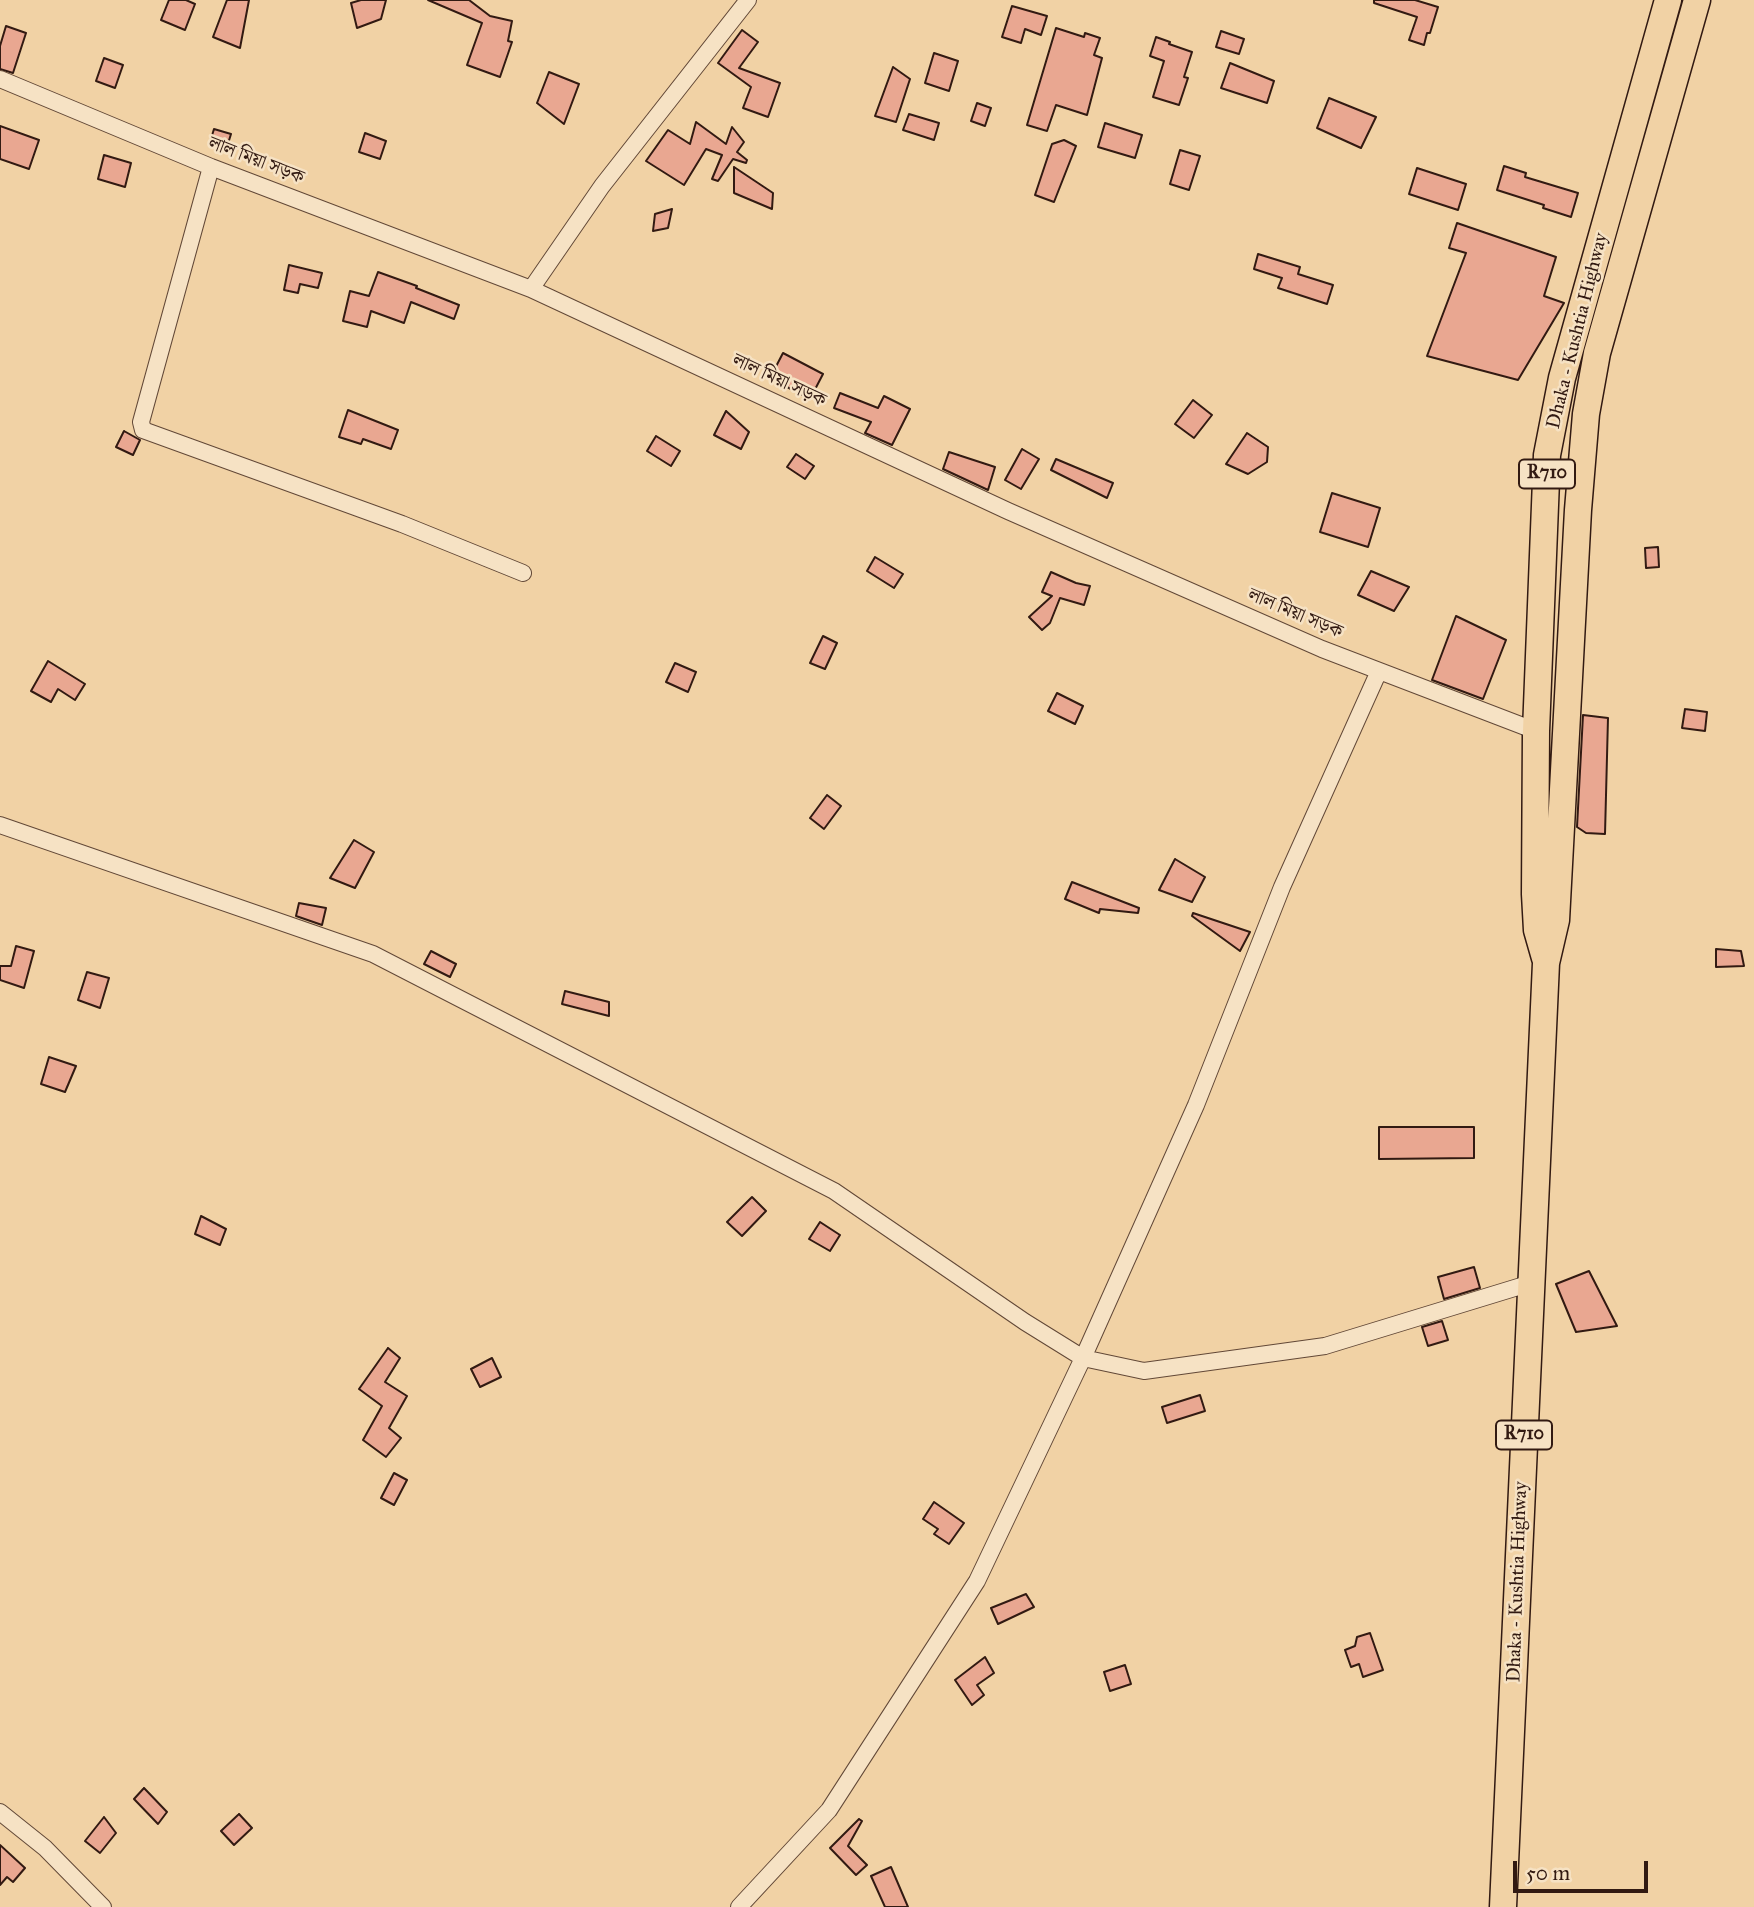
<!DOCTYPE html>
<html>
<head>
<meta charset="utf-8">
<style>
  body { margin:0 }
  #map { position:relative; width:1754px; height:1907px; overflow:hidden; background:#f1d2a5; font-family:"IM FELL Great Primer",serif }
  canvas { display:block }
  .scale { position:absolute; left:1513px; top:1861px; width:135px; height:32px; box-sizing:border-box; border:4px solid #321a12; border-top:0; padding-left:9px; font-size:21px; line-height:24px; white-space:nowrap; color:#321a12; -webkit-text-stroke:5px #f6e2c4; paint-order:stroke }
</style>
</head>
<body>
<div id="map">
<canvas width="1754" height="1907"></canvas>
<div class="scale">50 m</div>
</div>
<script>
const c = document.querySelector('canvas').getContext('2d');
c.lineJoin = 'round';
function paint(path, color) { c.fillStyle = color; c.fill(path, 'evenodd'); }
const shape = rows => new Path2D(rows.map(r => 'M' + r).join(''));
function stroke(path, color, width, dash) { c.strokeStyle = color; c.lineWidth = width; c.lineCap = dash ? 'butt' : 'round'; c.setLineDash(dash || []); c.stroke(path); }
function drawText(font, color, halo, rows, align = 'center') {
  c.font = font + ' "IM FELL Great Primer","Noto Serif Bengali",serif'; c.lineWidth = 5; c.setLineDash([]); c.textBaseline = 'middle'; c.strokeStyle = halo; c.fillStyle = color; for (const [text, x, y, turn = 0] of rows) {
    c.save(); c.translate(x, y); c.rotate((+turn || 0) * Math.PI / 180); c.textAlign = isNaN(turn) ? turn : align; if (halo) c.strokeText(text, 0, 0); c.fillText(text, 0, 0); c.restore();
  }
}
const building = shape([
  [169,0,186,0,195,4,185,30,161,20,169,0],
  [227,0,249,0,240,48,213,37,227,0],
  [361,0,386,0,381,19,357,28,351,3,361,0],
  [428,0,469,0,490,16,512,21,508,41,512,42,500,77,467,65,482,23,428,0],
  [1374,0,1415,0,1438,7,1430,33,1427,33,1424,45,1409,40,1417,17,1374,3,1374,0],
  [1012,6,1047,16,1041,35,1025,29,1021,43,1002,37,1012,6],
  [6,26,26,33,13,73,0,69,0,46,6,26],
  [1056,28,1084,37,1085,33,1100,38,1094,55,1102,58,1087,115,1056,105,1047,131,1027,125,1056,28],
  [742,30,758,42,739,68,780,83,768,117,743,108,751,87,718,63,742,30],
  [1221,31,1244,39,1239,54,1216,47,1221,31],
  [1156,37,1170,42,1169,44,1192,52,1184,77,1188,78,1179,105,1153,97,1164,61,1150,56,1156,37],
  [934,53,958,61,949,91,925,83,934,53],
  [104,58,123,65,115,88,96,81,104,58],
  [1230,63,1274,81,1267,103,1221,88,1230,63],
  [893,67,910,79,896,122,875,116,893,67],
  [549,72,579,84,564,124,537,103,549,72],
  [1329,98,1376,117,1361,148,1317,128,1329,98],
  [977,103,991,108,985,126,971,121,977,103],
  [909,114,939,123,934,140,903,130,909,114],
  [696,122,726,144,732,127,744,142,737,152,747,160,746,163,733,159,718,181,712,179,722,155,706,149,684,185,646,161,668,130,690,144,696,122],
  [1105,123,1142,135,1135,158,1098,147,1105,123],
  [0,126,39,140,29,169,0,159,0,126],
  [214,129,231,134,226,150,209,145,214,129],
  [365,133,386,141,380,159,359,152,365,133],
  [1064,140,1076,146,1054,202,1035,195,1052,144,1064,140],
  [1180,150,1200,156,1189,190,1170,184,1180,150],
  [104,155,131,163,125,187,98,179,104,155],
  [1504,166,1526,173,1525,177,1578,193,1571,217,1543,208,1544,205,1497,190,1504,166],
  [734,167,773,193,772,209,734,193,734,167],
  [1417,168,1466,184,1458,210,1409,194,1417,168],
  [672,209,668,228,653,231,655,214,672,209],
  [1457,223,1556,257,1544,296,1564,303,1518,380,1427,356,1466,253,1449,248,1457,223],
  [1258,254,1300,267,1298,274,1333,285,1327,304,1278,288,1282,278,1254,269,1258,254],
  [289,265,322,273,318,288,300,284,298,293,284,290,289,265],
  [378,272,417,286,416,288,459,305,454,319,411,302,404,323,371,311,367,327,343,321,350,291,369,296,378,272],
  [783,353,823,374,810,399,770,378,783,353],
  [840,393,878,408,884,396,910,409,892,445,865,433,871,422,834,408,840,393],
  [1193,400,1212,415,1194,438,1175,424,1193,400],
  [348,410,398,430,391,449,363,439,361,444,339,437,348,410],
  [726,411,749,432,741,449,714,435,726,411],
  [124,431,140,440,133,455,116,447,124,431],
  [1247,433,1268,447,1267,462,1248,474,1226,464,1247,433],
  [656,436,680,451,671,466,647,451,656,436],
  [1022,449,1039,459,1021,489,1005,480,1022,449],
  [949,452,995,467,988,490,943,469,949,452],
  [796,454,814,466,805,479,787,467,796,454],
  [1056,459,1113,483,1107,498,1051,470,1056,459],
  [1332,493,1380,508,1368,547,1320,532,1332,493],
  [1658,547,1659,567,1646,568,1645,548,1658,547],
  [875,557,903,574,894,588,867,571,875,557],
  [1371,571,1409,587,1394,611,1358,595,1371,571],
  [1051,572,1076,583,1090,586,1084,605,1060,598,1050,623,1042,630,1029,617,1052,596,1042,592,1051,572],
  [1456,616,1506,640,1483,699,1432,680,1456,616],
  [823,636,837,643,825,669,810,663,823,636],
  [48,661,85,684,75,700,58,689,51,702,31,691,48,661],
  [675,663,696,672,688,692,666,682,675,663],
  [1057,693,1083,706,1075,724,1048,711,1057,693],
  [1685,709,1707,712,1705,731,1682,728,1685,709],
  [1583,715,1608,718,1605,834,1586,833,1577,827,1583,715],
  [827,795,841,806,824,829,810,818,827,795],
  [354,840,374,852,355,888,330,878,354,840],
  [1175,859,1205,877,1192,902,1159,890,1175,859],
  [1072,882,1139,908,1138,913,1100,909,1099,913,1065,899,1072,882],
  [299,903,326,908,322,925,296,916,299,903],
  [1193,913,1250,932,1240,951,1192,916,1193,913],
  [16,946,34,951,24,988,0,980,0,966,11,966,16,946],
  [1716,949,1741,951,1744,966,1716,967,1716,949],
  [431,951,456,964,450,977,424,964,431,951],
  [87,972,109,978,100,1008,78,1000,87,972],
  [565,991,609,1002,609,1016,562,1004,565,991],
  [49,1057,76,1066,65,1092,41,1084,49,1057],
  [1379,1127,1474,1127,1474,1158,1379,1159,1379,1127],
  [752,1197,766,1211,742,1236,727,1222,752,1197],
  [201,1216,226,1229,220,1245,195,1234,201,1216],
  [820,1222,840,1235,830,1251,809,1239,820,1222],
  [1474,1267,1480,1288,1444,1299,1438,1277,1474,1267],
  [1589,1271,1617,1326,1576,1332,1556,1284,1589,1271],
  [1442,1321,1448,1340,1428,1346,1422,1327,1442,1321],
  [388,1348,400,1358,385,1382,407,1396,389,1428,401,1438,386,1457,363,1440,382,1406,359,1389,388,1348],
  [492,1358,501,1377,480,1387,471,1369,492,1358],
  [1200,1395,1205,1411,1167,1423,1162,1407,1200,1395],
  [394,1473,407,1480,394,1505,381,1498,394,1473],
  [934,1502,964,1523,949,1544,934,1534,938,1529,923,1519,934,1502],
  [1026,1594,1034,1607,998,1624,991,1608,1026,1594],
  [1370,1633,1383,1670,1363,1677,1359,1664,1351,1667,1345,1650,1355,1646,1357,1637,1370,1633],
  [985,1657,994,1673,977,1685,984,1695,972,1705,955,1680,985,1657],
  [1125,1665,1131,1684,1110,1691,1104,1672,1125,1665],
  [144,1788,167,1812,158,1824,134,1799,144,1788],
  [239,1814,252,1828,234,1845,221,1831,239,1814],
  [104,1817,116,1833,100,1853,85,1841,104,1817],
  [859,1819,862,1821,848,1846,867,1865,856,1875,830,1848,859,1819],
  [0,1845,25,1868,13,1882,7,1877,0,1885,0,1845],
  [891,1867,908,1907,885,1907,871,1876,891,1867]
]);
paint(building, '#e9a791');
stroke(building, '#321a12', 2);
const minor = shape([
  [0,79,211,167,531,289,1008,511,1322,649,1536,731],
  [211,167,141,422,143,430,402,524,523,573],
  [531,289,602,186,748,0],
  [0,825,373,954,834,1191,1025,1322,1083,1358,1144,1371,1325,1346,1531,1283],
  [0,1812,45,1848,103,1907],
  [739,1907,829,1810,977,1581,1083,1358,1196,1105,1282,887,1379,671]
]);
const primary = shape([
  [1545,958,1537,930,1535,894,1536,731,1547,455,1562,378,1668,0],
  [1503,1907,1546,963,1556,920,1578,510,1586,414,1597,353,1697,0]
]);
stroke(minor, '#624837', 18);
stroke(primary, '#321a12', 29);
stroke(minor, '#f6e2c4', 16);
stroke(primary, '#f1d2a5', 26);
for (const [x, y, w] of [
  [1547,474,56],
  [1524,1435,56]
]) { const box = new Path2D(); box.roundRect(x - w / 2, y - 14.5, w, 29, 5); c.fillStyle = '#f6e2c4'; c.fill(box); stroke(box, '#321a12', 2); }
drawText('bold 18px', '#321a12', null, [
  ["R710",1547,474],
  ["R710",1524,1435]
]);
drawText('19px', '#321a12', '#f6e2c4', [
  ["লাল মিয়া সড়ক",256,161,21],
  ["Dhaka - Kushtia Highway",1578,331,-76],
  ["লাল মিয়া সড়ক",779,381,25],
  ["লাল মিয়া সড়ক",1295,614,23],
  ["Dhaka - Kushtia Highway",1518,1582,-88]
]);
</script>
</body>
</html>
